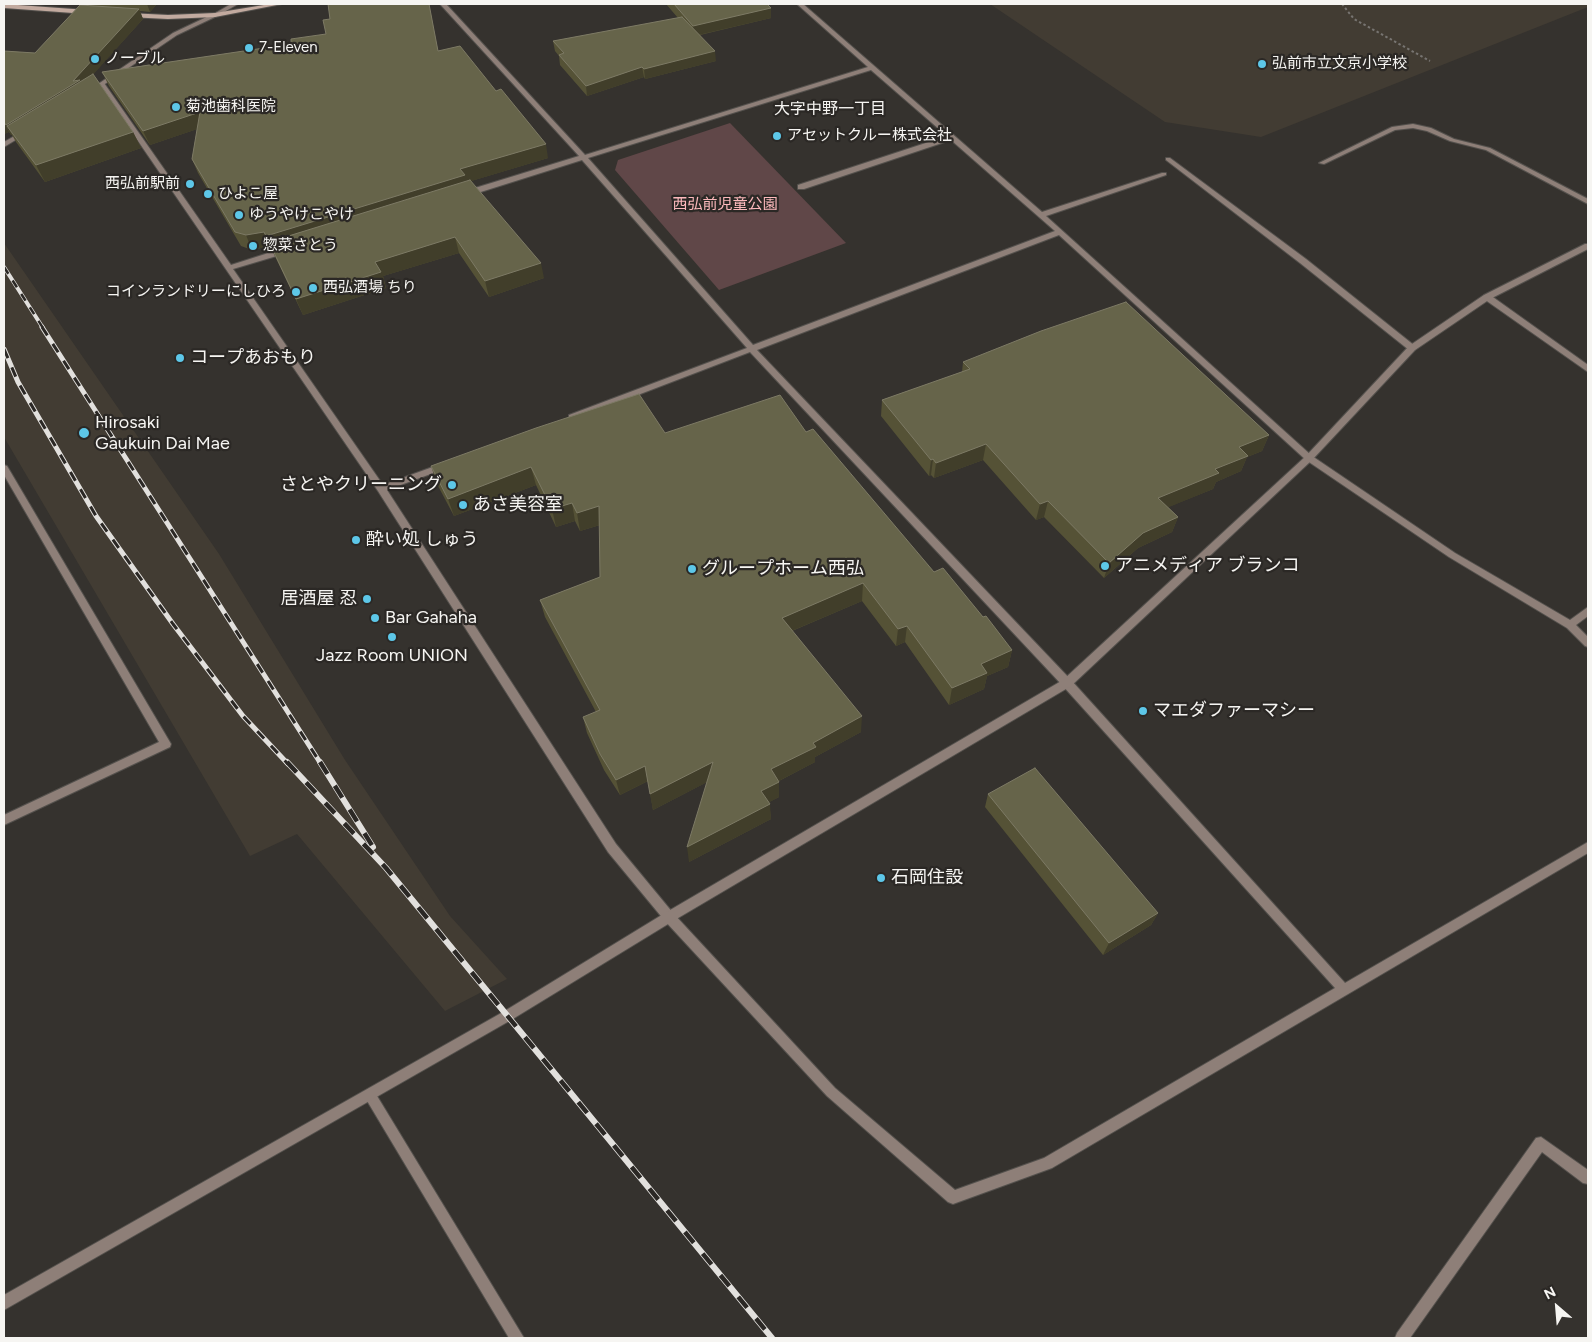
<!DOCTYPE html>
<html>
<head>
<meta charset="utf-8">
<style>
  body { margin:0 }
  #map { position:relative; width:1592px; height:1342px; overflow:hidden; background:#35322e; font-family:Figtree,sans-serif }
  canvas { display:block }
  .frame { position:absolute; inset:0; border:5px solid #f6f5f2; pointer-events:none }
  .north { position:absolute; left:1532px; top:1282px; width:50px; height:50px; -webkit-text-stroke:4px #2b2825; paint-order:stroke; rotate:333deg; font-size:14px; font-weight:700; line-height:20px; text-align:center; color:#f6f5f2 }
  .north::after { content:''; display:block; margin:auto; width:18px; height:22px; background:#f6f5f2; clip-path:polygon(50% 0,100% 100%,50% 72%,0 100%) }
</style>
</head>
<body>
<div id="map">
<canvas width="1592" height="1342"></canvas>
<div class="frame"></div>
<div class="north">N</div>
</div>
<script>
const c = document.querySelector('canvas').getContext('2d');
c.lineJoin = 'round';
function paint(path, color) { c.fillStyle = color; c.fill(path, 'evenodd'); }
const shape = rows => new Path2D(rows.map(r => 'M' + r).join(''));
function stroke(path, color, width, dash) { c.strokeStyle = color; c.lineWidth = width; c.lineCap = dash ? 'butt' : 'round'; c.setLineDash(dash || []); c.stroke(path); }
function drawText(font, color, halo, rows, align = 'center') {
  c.font = font + ' Figtree,"Noto Sans JP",sans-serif'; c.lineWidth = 4.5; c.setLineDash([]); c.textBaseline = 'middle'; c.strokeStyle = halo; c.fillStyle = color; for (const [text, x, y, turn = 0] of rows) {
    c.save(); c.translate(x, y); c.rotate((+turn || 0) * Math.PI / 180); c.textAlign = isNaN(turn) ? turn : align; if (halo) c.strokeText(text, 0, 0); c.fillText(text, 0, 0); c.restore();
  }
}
paint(shape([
  [990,4,1588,4,1588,7,1261,137,1165,122],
  [4,243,219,554,345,760,450,916,507,979,445,1011,297,834,250,856,4,437]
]), '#423c33');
paint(shape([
  [730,123,846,243,719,290,615,170,618,160]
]), '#604748');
const minor = shape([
  [231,4,238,4,217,16,212,15,231,4],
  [440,4,446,4,585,155,868,67,797,4,803,4,1042,212,1162,173,1166,173,1166,175,1046,216,1312,456,1455,553,1570,620,1588,607,1588,616,1576,625,1588,637,1588,647,1585,646,1567,628,1449,557,1306,460,1059,235,757,350,1071,680,1345,983,1588,842,1588,853,1052,1168,953,1204,948,1202,827,1096,665,921,608,852,378,491,99,84,100,83,104,83,231,265,284,248,290,248,290,252,233,269,383,485,441,464,447,464,448,466,447,468,387,490,616,844,673,913,835,1088,955,1190,1044,1158,1335,988,1063,686,750,352,575,419,569,419,569,415,747,348,582,160,468,196,462,196,462,192,579,156,440,4],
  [871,70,947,136,798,185,798,189,804,189,951,140,1055,231,753,345,588,158,871,70],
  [1413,124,1431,128,1454,139,1490,148,1588,199,1588,204,1486,150,1450,141,1427,131,1413,128,1395,130,1324,164,1319,163,1392,127,1413,124],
  [1166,158,1170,158,1306,259,1415,346,1415,350,1409,350,1300,263,1166,160,1166,158],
  [1484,295,1490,295,1588,365,1588,372,1484,299,1484,295],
  [4,465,7,466,171,744,170,747,4,825,4,815,159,742,4,475,4,465],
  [370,1089,374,1091,524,1338,509,1338,366,1099,364,1095,366,1091,370,1089],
  [1541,1137,1588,1170,1588,1184,1583,1183,1542,1152,1410,1338,1395,1338,1397,1333,1536,1138,1541,1137]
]);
const tertiary = shape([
  [215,13,218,15,217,16,177,35,93,92,88,91,173,33,215,13],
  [25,130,28,132,27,133,4,147,4,142,25,130],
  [1585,244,1588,244,1588,249,1490,299,1415,350,1312,460,1071,686,673,921,511,1020,4,1310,4,1295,503,1012,665,913,1063,680,1306,456,1409,346,1484,295,1585,244]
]);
const secondary = shape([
  [4,4,87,10,90,12,87,14,4,8,4,4],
  [270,4,282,4,215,17,168,19,128,17,125,15,128,13,168,15,215,13,270,4]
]);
stroke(minor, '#54514d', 2);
stroke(tertiary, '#54514d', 2);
stroke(secondary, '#54514d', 2);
stroke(shape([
  [1342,4,1354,19,1430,61]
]), '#777471', 2, [2.5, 2.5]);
paint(minor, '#8e7f78');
paint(tertiary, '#8e7f78');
paint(secondary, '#c2aa9f');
const railFar2 = shape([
  [4,267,43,328]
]);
const railFar1 = shape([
  [42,327,321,764],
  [4,349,18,382,96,516,173,624,243,716,288,764]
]);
const rail = shape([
  [287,762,386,868,772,1338],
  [320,762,373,847]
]);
stroke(railFar2, '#e2e0dd', 4);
stroke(railFar1, '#e2e0dd', 5);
stroke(rail, '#e2e0dd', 6);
stroke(railFar2, '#2b2825', 2.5, [8]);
stroke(railFar1, '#2b2825', 3, [10]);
stroke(rail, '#2b2825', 4.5, [14]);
paint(shape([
  [89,4,157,4,150,12,140,11,143,19,93,74,133,132,141,148,45,182,16,142,12,135,11,135,9,132,4,134,4,51,35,53,90,6],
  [328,4,429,4,438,51,548,158,471,181,544,278,489,297,459,253,383,276,386,288,303,315,270,246,252,250,241,246,198,173,192,159,197,129,150,145,109,86,102,72,291,44,326,34,330,19],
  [666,4,767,4,771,8,771,18,700,35,716,61,645,79,644,77,587,96,560,65,559,56,555,51,553,41,678,18],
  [963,362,1269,435,1262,451,1247,457,1241,471,1216,482,1213,489,1168,507,1178,517,1172,532,1138,548,1104,578,1044,517,1036,520,983,460,934,478,931,475,929,476,881,416,882,400,962,372],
  [806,432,934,572,983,617,1012,650,1008,667,987,676,984,689,949,705,905,642,896,646,862,601,792,631,861,732,815,757,815,762,779,781,779,797,769,802,771,819,689,862,707,782,653,810,648,781,620,795,604,770,587,733,583,717,596,712,545,617,540,600,600,577,600,525,580,531,575,521,556,527,536,485,454,516,437,484,431,466,665,433],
  [988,794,1158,913,1151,925,1103,955,985,807]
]), '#555236');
paint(shape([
  [147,4,157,4,150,12],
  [771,8,771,18,694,36,693,26],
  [139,9,143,19,83,86,7,126,12,135,11,135,6,125],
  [715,51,716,61,645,79,644,69],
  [642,67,644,77,587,96,586,86],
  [200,112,206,126,150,145,143,131],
  [4,122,9,132,4,134],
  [133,132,141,148,45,182,36,165],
  [546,144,548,158,269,242,272,250,266,236,460,169],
  [264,232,270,246,252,250,246,235],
  [455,237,459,253,383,276,386,288,303,315,296,299,375,262],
  [541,263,544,278,489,297,485,281],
  [1269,435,1262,451,1247,457,1241,471,1216,482,1213,489,1152,514,1158,498,1215,469,1239,447],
  [986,444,983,460,934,478,936,463],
  [933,459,931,475,929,476,931,460],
  [531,467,536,485,454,516,448,499],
  [1048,501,1044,517,1036,520,1040,504],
  [572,503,575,521,556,527,552,509],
  [599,506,603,524,580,531,577,513],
  [1178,517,1172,532,1138,548,1104,578,1109,563,1143,533],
  [863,583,862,601,782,635,782,618],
  [907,626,905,642,896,646,898,629],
  [1012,650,1008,667,987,676,984,689,949,705,952,688,981,664],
  [862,716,861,732,815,757,815,762,771,785,771,769,813,743],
  [713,762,715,778,653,810,650,794],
  [645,766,648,781,620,795,616,780],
  [779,782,779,797,762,806,761,791],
  [770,804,771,819,689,862,687,847],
  [1158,913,1151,925,1103,955,1109,943]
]), '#413e2a');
const building = shape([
  [328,4,429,4,438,51,460,46,496,91,501,89,546,144,460,169,465,175,266,236,264,232,246,235,235,232,192,159,200,112,143,131,102,72,291,44,291,39,326,34,323,20,330,19,328,4],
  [674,4,767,4,771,8,693,26,674,4],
  [80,5,139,9,73,81,80,80,6,125,4,122,4,51,35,53,80,5],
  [682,17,715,51,644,69,642,67,586,86,559,55,564,53,553,41,682,17],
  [93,74,133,132,36,165,7,126,93,74],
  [470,180,541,263,485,281,455,237,375,262,381,272,296,299,269,242,470,180],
  [1126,302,1269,435,1239,447,1248,456,1215,469,1219,473,1158,498,1178,517,1143,533,1109,563,1048,501,1040,504,986,444,936,463,933,459,931,460,882,400,970,369,963,362,1041,331,1126,302],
  [639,394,665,433,780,395,806,432,813,429,934,572,943,568,983,617,986,616,1012,650,981,664,987,673,952,688,907,626,898,629,863,583,782,618,862,716,813,743,816,747,771,769,779,782,761,791,770,804,687,847,713,762,650,794,645,766,616,780,600,754,583,717,600,710,540,600,600,577,599,506,577,513,572,503,552,509,531,467,448,499,431,466,536,428,639,394],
  [1035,768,1158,913,1109,943,988,794,1035,768]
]);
paint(building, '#66644a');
stroke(building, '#7d7a65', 1);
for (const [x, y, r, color] of [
  [249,48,5,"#5dc7e8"],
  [95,59,5,"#5dc7e8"],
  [1262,64,5,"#5dc7e8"],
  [176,107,5,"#5dc7e8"],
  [777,136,5,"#5dc7e8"],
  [190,184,5,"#5dc7e8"],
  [208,194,5,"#5dc7e8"],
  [239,215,5,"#5dc7e8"],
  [253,246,5,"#5dc7e8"],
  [313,288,5,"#5dc7e8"],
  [296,292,5,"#5dc7e8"],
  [180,358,5,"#5dc7e8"],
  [84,433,6,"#5dc7e8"],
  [452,485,5,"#5dc7e8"],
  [463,505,5,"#5dc7e8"],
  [356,540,5,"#5dc7e8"],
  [1105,566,5,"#5dc7e8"],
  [692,569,5,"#5dc7e8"],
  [367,599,5,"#5dc7e8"],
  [375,618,5,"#5dc7e8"],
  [392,637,5,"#5dc7e8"],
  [1143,711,5,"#5dc7e8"],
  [881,878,5,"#5dc7e8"]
]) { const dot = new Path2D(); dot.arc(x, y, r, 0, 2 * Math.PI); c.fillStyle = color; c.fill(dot); stroke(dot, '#2b2825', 2); }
drawText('15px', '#f6f5f2', '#2b2825', [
  ["7-Eleven",259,48],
  ["ノーブル",105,59],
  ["弘前市立文京小学校",1272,64],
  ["菊池歯科医院",186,107],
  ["アセットクルー株式会社",787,136],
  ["西弘前駅前",180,184,"right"],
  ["ひよこ屋",218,194],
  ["ゆうやけこやけ",249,215],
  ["惣菜さとう",263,246],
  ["西弘酒場 ちり",323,288],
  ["コインランドリーにしひろ",286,292,"right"]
], 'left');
drawText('15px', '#fcb9bc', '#2b2825', [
  ["西弘前児童公園",725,205]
]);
drawText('16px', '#f6f5f2', '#2b2825', [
  ["大字中野一丁目",830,109]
]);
drawText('18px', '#f6f5f2', '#2b2825', [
  ["コープあおもり",190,358],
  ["Hirosaki",95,423],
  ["Gaukuin Dai Mae",95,444],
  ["さとやクリーニング",442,485,"right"],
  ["あさ美容室",473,505],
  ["酔い処 しゅう",366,540],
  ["アニメディア ブランコ",1115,566],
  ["グループホーム西弘",702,569],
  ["居酒屋 忍",357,599,"right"],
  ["Bar Gahaha",385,618],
  ["Jazz Room UNION",392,656,"center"],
  ["マエダファーマシー",1153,711],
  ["石岡住設",891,878]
], 'left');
</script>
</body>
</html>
